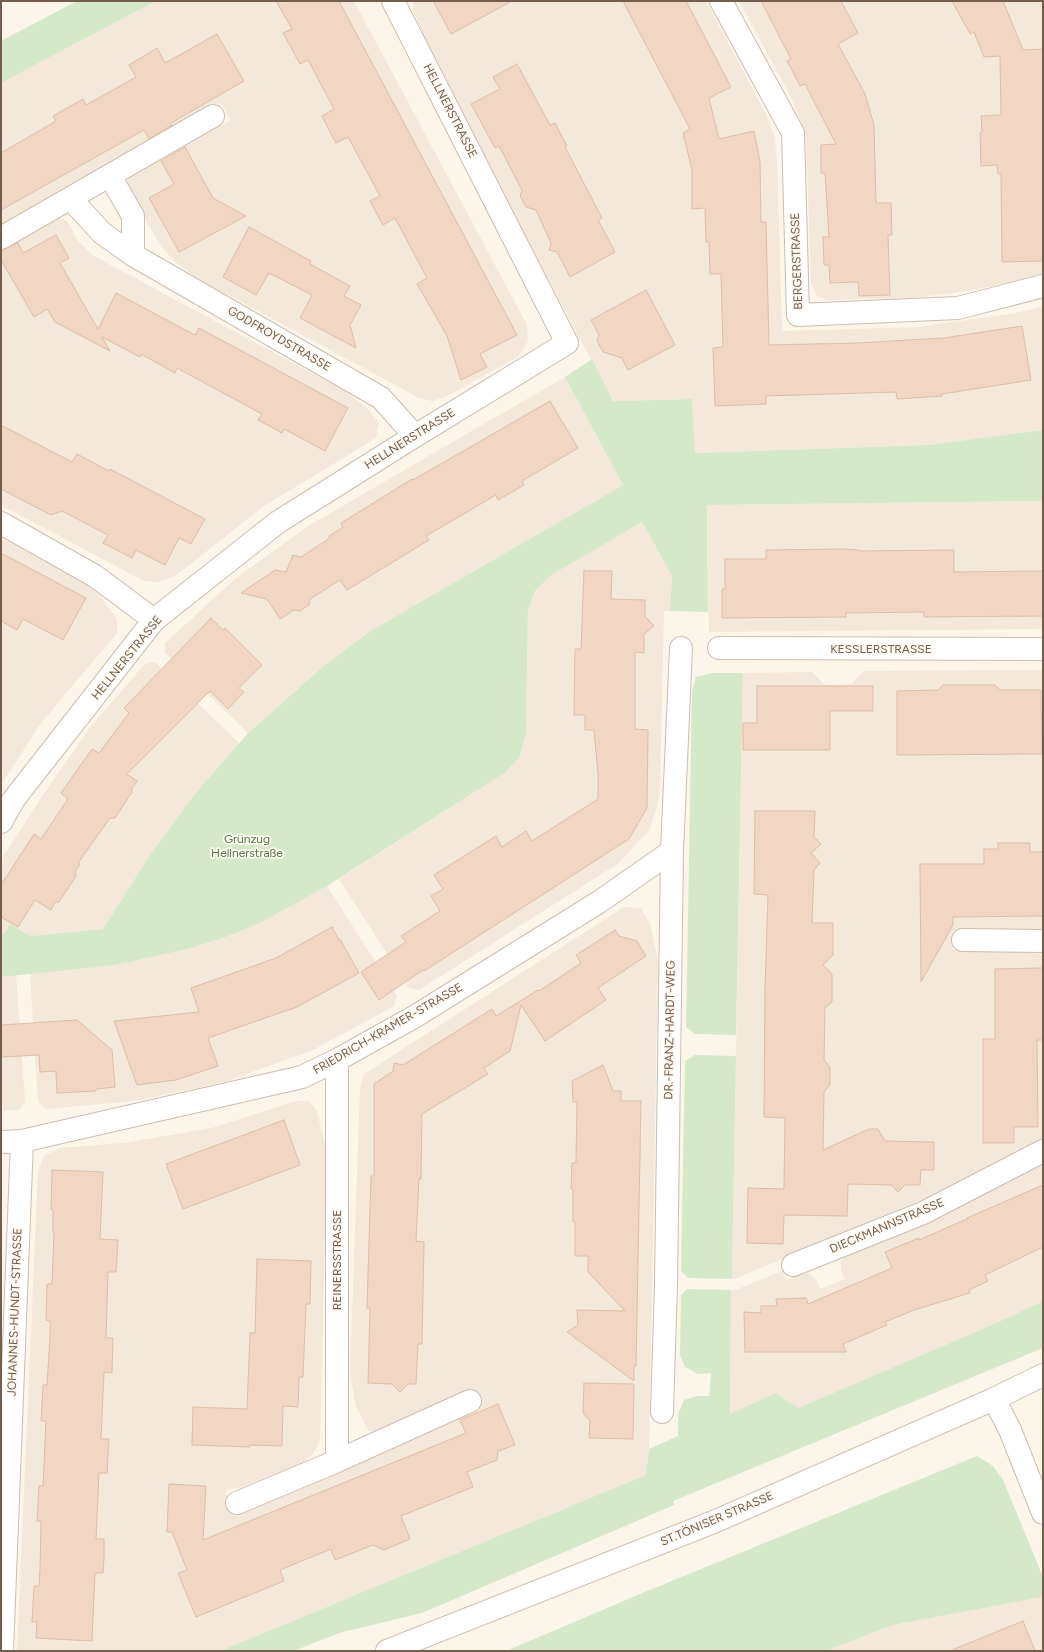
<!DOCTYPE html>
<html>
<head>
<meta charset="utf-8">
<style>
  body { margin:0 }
  #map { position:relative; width:1044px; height:1652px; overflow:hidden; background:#fcf5ea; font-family:Figtree,sans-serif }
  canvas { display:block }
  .frame { position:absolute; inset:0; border:2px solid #755d4e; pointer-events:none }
</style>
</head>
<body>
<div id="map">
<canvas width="1044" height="1652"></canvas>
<div class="frame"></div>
</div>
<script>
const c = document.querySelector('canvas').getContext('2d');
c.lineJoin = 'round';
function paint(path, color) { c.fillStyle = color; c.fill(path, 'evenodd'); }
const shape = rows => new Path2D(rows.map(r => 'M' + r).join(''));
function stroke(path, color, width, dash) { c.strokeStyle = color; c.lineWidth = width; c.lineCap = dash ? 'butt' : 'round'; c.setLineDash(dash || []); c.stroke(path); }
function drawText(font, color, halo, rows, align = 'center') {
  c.font = font + ' Figtree,sans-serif'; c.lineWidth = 3.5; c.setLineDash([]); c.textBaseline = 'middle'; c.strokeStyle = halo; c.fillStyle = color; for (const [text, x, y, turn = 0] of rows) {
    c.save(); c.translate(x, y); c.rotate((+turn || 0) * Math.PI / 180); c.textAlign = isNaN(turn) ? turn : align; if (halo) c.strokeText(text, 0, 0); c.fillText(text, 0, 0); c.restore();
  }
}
paint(shape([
  [156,1,354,1,527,325,528,341,518,357,445,397,432,401,419,398,197,278,178,264,162,248,126,186,129,178,231,120,221,103,1,226,1,83],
  [413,1,706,1,766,114,774,135,777,158,782,331,918,327,1016,313,1043,306,1043,430,928,445,694,453,692,399,613,401,433,62,413,9],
  [739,1,1043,1,1043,277,960,292,913,298,826,300,816,295,811,282,806,136,792,99],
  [57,218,67,221,78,241,94,256,343,390,366,407,379,422,376,438,264,506,175,576,160,582,144,581,1,505,1,249],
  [565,377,623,485,372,630,326,664,248,733,165,653,165,643,235,579,308,526],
  [1043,501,1043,629,709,632,707,505],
  [642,522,672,576,670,611,664,611,660,786,658,804,649,830,619,863,419,990,409,988,339,879,506,772,520,756,526,734,528,611,535,591,550,575],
  [1,538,74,576,98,593,117,619,117,633,41,723,1,785],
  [155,662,239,743,193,796,148,858,103,929,30,936,10,924,4,935,1,933,1,860,45,792,91,726,145,664],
  [1043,670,1043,930,953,931,953,950,1043,950,1043,1140,995,1166,935,1194,737,1278,732,1279,743,673,812,672,825,685,851,684,864,671],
  [327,886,397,996,394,1006,313,1050,224,1082,134,1101,46,1109,38,1102,30,973,115,965,188,949,226,937,260,923],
  [624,907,641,908,651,926,658,962,649,1449,646,1475,220,1651,17,1651,38,1171,44,1156,59,1148,124,1143,212,1128,296,1101,308,1101,316,1109,327,1151,320,1440,314,1452,303,1463,239,1488,227,1489,225,1505,230,1514,447,1425,440,1406,381,1431,369,1431,356,1407,350,1373,360,1089,364,1074],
  [16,975,25,1102,19,1110,1,1111,1,977],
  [1043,1163,1043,1301,992,1325,798,1408,730,1414,731,1290,738,1289,782,1271,786,1280,799,1274,809,1273,817,1281,820,1289,845,1279,841,1271,841,1260,848,1253,975,1199],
  [1043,1597,1043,1651,825,1651,893,1625]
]), '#f3e8d9');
paint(shape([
  [77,1,156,1,1,83,1,41],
  [592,359,613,401,692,399,695,453,928,445,1043,430,1043,501,707,505,708,612,670,611,672,576,642,522,551,575,535,591,528,611,526,734,520,756,506,772,327,886,260,923,226,937,188,949,115,965,1,977,1,933,4,935,10,924,30,936,103,929,148,858,193,796,248,733,326,664,372,630,623,485,565,377],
  [713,673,743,673,736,1035,695,1034,686,1027,692,691,696,677],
  [695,1055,736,1056,732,1279,688,1278,681,1271,685,1061],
  [687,1289,731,1290,730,1414,776,1393,798,1408,992,1325,1043,1301,1043,1348,673,1501,674,1505,422,1613,339,1633,294,1651,220,1651,646,1475,649,1449,678,1436,678,1414,684,1400,697,1396,709,1396,711,1373,698,1374,685,1367,680,1355,681,1295],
  [977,1456,993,1466,1003,1480,1043,1577,1043,1597,893,1625,825,1651,506,1651,640,1594]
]), '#d5e9c9');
const building = shape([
  [276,1,339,1,517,335,480,354,487,367,461,380,447,336,417,284,427,278,395,218,383,225,370,201,380,196,348,137,336,143,330,132,322,116,334,109,308,60,300,64,283,33,292,29,276,1],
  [433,1,512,1,451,34,433,1],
  [623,1,686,1,731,87,709,98,719,139,754,131,760,162,761,222,766,222,769,345,857,343,944,338,1022,326,1031,380,942,394,942,396,897,399,896,392,766,396,766,404,715,406,713,348,723,347,721,274,710,274,709,242,706,242,705,208,692,209,692,170,683,133,690,129,623,1],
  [761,1,841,1,858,33,838,44,865,94,874,125,876,203,891,203,892,235,888,235,890,295,859,296,858,282,830,283,829,265,824,265,823,237,829,237,825,173,821,173,821,145,836,144,805,84,800,86,794,74,787,61,791,59,761,1],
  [952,1,1003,1,1023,50,1043,49,1043,261,1002,262,1001,174,998,174,997,165,981,166,980,133,982,132,981,116,1001,115,1000,56,984,57,974,32,970,34,952,1],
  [217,34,244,81,171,123,172,125,149,139,144,130,1,210,1,153,56,121,53,116,67,108,83,99,86,105,136,77,129,65,157,48,165,63,217,34],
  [517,64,550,125,555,123,567,146,565,147,602,218,598,220,615,252,570,277,557,252,549,250,551,243,536,210,526,207,520,196,522,190,499,146,495,148,471,104,500,89,493,77,517,64],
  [185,147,213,198,246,216,179,252,149,198,174,184,161,161,185,147],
  [249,227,311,261,310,264,350,286,344,296,361,305,350,325,356,348,300,318,312,295,269,273,256,295,223,277,249,227],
  [56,235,69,258,60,263,98,329,116,293,195,335,199,328,348,408,325,451,284,429,282,433,258,420,262,414,177,368,175,373,141,354,140,357,102,337,110,351,55,322,47,309,34,317,1,260,1,250,18,243,23,253,56,235],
  [646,290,675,345,628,370,622,358,603,352,597,341,599,335,591,320,646,290],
  [550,401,578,448,522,481,524,485,498,500,496,495,426,536,429,540,347,590,340,580,310,599,309,605,300,611,294,610,280,619,267,599,241,593,275,570,286,572,293,555,301,557,330,538,329,536,343,527,341,523,359,512,412,479,413,480,550,401],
  [1,425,72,462,77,454,109,471,110,469,205,519,191,544,179,538,165,565,136,550,132,558,103,543,108,535,62,511,51,515,1,489,1,425],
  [843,549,859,550,859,551,954,550,954,572,1043,571,1043,616,924,617,924,612,846,613,846,617,722,618,722,589,725,589,725,559,766,559,766,550,843,549],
  [1,553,86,598,63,640,23,619,17,630,1,621,1,553],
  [584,571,612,571,611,599,645,600,645,616,654,626,644,634,644,653,635,652,635,729,648,730,647,808,629,839,424,971,423,970,379,1000,361,972,406,942,401,936,440,911,431,896,443,889,434,875,496,836,502,847,526,831,532,841,598,799,598,774,594,730,585,730,585,715,574,715,575,649,581,649,584,571],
  [211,618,223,630,225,628,262,665,239,688,244,692,228,709,210,691,127,774,137,781,132,788,132,792,115,818,110,818,78,863,80,864,75,872,76,876,59,902,55,902,51,910,35,900,18,927,1,917,1,885,34,834,41,839,68,799,61,793,92,749,99,753,129,713,124,708,211,618],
  [943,685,995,685,1000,690,1041,690,1042,754,897,755,897,691,938,690,943,685],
  [757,686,873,686,873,711,830,711,830,750,743,750,743,723,757,723,757,686],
  [755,811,815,811,814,837,821,844,811,853,820,863,814,870,812,923,833,923,833,955,823,965,832,974,832,1002,825,1008,824,1060,830,1067,830,1085,824,1092,823,1150,869,1129,878,1129,885,1141,934,1142,934,1170,921,1170,920,1185,905,1185,898,1192,891,1185,848,1184,847,1216,784,1215,783,1244,747,1243,748,1188,784,1189,785,1118,764,1117,765,987,768,895,754,894,755,811],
  [998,843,1030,843,1030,852,1043,852,1043,916,953,917,953,925,921,982,920,864,984,864,984,849,998,849,998,843],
  [332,927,339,940,340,939,359,973,297,1007,208,1038,218,1066,176,1080,137,1085,114,1021,199,1012,191,988,276,958,332,927],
  [615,930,619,936,637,941,646,956,598,988,606,1000,545,1041,521,1005,510,1051,484,1068,488,1074,422,1114,421,1179,419,1179,416,1241,424,1242,422,1344,418,1344,416,1384,408,1384,400,1392,392,1384,368,1383,370,1309,367,1308,371,1176,374,1176,374,1084,393,1071,394,1063,403,1065,492,1009,496,1016,538,990,539,991,581,963,576,955,615,930],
  [1043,968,1043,1040,1037,1040,1038,1127,1014,1127,1014,1143,983,1143,983,1039,995,1039,995,969,1043,968],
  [77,1020,112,1050,115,1087,96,1089,96,1091,57,1093,56,1071,40,1072,39,1055,1,1057,1,1025,77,1020],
  [603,1065,613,1091,621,1091,621,1101,641,1101,636,1366,634,1366,634,1381,567,1332,578,1325,577,1310,625,1311,588,1272,588,1256,575,1256,575,1222,573,1222,573,1189,571,1189,572,1163,576,1163,577,1102,573,1102,572,1081,603,1065],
  [284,1120,300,1165,183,1209,166,1164,284,1120],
  [52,1170,103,1172,100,1239,118,1240,116,1272,108,1272,106,1338,113,1338,112,1373,104,1372,101,1439,109,1439,107,1473,99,1473,96,1539,104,1539,104,1557,103,1573,95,1573,92,1641,36,1638,37,1622,32,1622,34,1586,39,1586,40,1570,41,1521,37,1521,39,1486,43,1486,46,1421,41,1421,43,1385,47,1385,50,1337,50,1321,46,1320,47,1284,52,1284,54,1233,53,1233,53,1210,51,1209,52,1170],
  [1043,1185,1043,1247,985,1275,988,1281,969,1290,970,1293,914,1310,885,1322,887,1325,843,1344,846,1352,745,1352,744,1312,761,1313,761,1306,777,1306,776,1299,806,1298,808,1304,892,1268,885,1252,919,1238,919,1240,969,1218,967,1218,1043,1185],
  [257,1259,311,1261,310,1304,306,1304,303,1377,299,1377,298,1407,283,1406,282,1446,250,1445,250,1447,192,1445,193,1407,247,1409,250,1333,255,1333,257,1259],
  [584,1383,634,1384,633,1439,589,1438,590,1421,583,1413,584,1383],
  [498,1404,515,1445,498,1451,497,1460,467,1472,473,1487,401,1516,410,1539,384,1550,373,1545,335,1560,331,1549,280,1570,284,1581,196,1617,178,1573,187,1570,172,1532,167,1532,169,1484,206,1486,203,1540,466,1433,460,1420,498,1404],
  [1023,1621,1035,1651,952,1651,952,1650,1023,1621]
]);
paint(building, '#f0d6c3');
stroke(building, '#e1bda5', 1);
const minor = shape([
  [721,1,793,133,798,315,958,308,1043,286],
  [110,176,133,216,133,255],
  [70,198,102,233,133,255,381,398,415,436],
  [1,238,213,116],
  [1,523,95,576,154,620],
  [719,648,1043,649],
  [1,822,14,799,154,620,278,522,415,436,567,343,393,1],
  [963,940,1043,941],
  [337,1060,337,1461,470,1401],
  [1,1142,22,1141,302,1077,337,1060,414,1017,599,902,672,851],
  [793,1265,923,1213,1043,1151],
  [994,1399,1010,1430,1043,1513],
  [662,1412,666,1284,672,851,681,648],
  [237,1503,337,1461],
  [2,1651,22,1141]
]);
const secondary = shape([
  [387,1651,716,1521,994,1399,1043,1375]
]);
stroke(minor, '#cdbeb0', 24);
stroke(secondary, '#d2c0b0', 24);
stroke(minor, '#fff', 22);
stroke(secondary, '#fff', 22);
drawText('12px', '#755d4e', '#fef9f1', [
  ["HELLNERSTRASSE",450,111,63],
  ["BERGERSTRASSE",797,261,-92],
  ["GODFROYDSTRASSE",279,339,30],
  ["HELLNERSTRASSE",410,439,-32],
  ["KESSLERSTRASSE",881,649],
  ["HELLNERSTRASSE",127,658,-51],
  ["FRIEDRICH-KRAMER-STRASSE",388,1029,-30],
  ["DR.-FRANZ-HARDT-WEG",670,1030,-89],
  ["DIECKMANNSTRASSE",887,1226,-23],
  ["REINERSSTRASSE",337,1260,-90],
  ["JOHANNES-HUNDT-STRASSE",15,1312,-88],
  ["ST.TÖNISER STRASSE",717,1519,-23]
]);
drawText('12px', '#547a47', '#fef9f1', [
  ["Grünzug",247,839],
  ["Hellnerstraße",247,853]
]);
</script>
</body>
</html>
